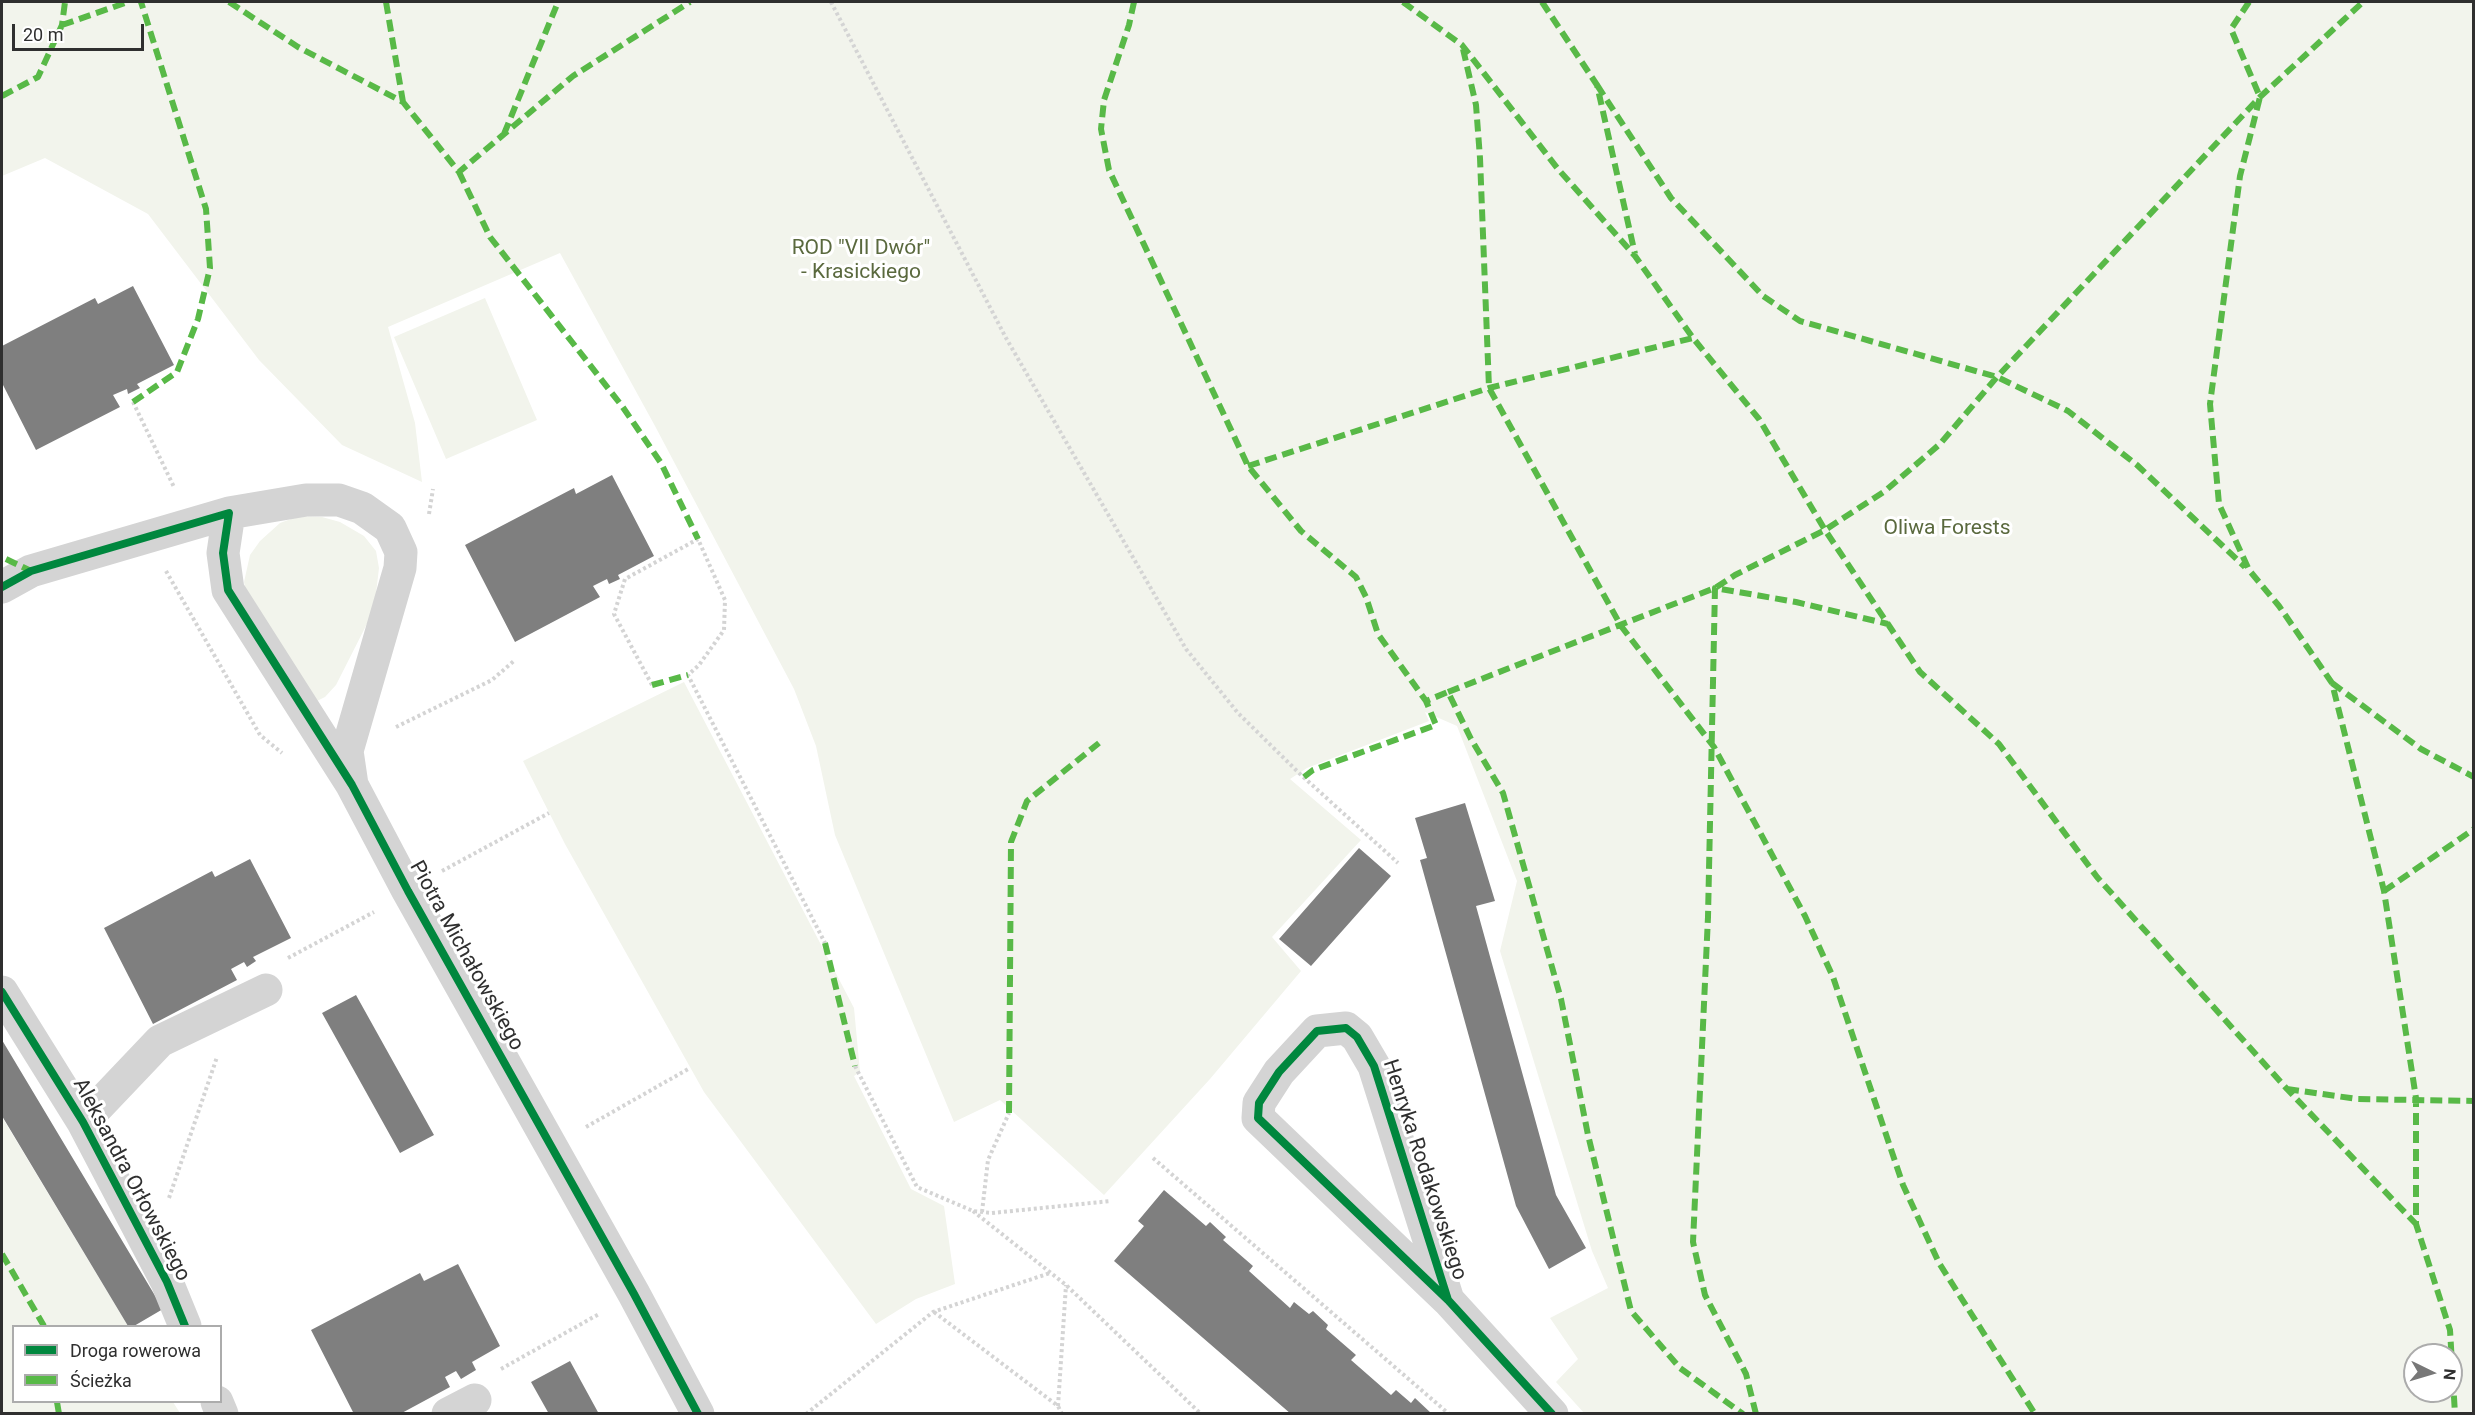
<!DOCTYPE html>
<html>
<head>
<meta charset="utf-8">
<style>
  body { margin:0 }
  #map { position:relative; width:2475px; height:1415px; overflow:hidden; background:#fff; font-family:Roboto,sans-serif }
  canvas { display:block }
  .frame { position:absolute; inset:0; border:3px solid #2f2f2f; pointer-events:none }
  .legend { position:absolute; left:12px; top:1325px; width:210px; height:78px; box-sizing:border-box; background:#fff; border:2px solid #acacac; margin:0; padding:8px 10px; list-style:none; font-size:18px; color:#2f2f2f }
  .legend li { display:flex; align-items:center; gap:12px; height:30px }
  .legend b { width:30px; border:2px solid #acacac }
  .north { position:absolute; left:2403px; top:1343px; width:60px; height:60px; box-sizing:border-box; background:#fff; border:2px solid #acacac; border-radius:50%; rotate:95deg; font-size:16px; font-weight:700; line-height:24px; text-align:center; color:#2f2f2f }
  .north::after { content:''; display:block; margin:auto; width:21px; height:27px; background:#787878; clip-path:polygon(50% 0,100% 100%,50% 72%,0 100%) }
  .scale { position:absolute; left:12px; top:24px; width:132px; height:27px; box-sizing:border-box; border:3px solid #2f2f2f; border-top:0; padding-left:8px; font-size:18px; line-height:21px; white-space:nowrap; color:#2f2f2f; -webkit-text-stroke:4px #fff; paint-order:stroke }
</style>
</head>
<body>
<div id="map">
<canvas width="2475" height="1415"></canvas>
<div class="frame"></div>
<ul class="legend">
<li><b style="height:8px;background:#00873e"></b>Droga rowerowa</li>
<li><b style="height:8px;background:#58b947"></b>Ścieżka</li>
</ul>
<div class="north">N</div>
<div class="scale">20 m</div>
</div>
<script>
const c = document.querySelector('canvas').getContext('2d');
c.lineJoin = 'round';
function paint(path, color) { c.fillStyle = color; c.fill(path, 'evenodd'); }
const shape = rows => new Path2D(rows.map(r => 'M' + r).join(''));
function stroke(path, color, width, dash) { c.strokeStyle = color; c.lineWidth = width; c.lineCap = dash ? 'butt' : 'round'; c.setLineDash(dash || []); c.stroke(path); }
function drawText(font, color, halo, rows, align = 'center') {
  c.font = font + ' Roboto,sans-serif'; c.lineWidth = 6; c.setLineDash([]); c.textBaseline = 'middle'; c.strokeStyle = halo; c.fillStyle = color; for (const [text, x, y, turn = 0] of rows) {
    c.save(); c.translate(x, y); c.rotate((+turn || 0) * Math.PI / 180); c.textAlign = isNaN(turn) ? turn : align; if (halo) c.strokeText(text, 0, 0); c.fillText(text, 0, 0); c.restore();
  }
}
paint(shape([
  [2,2,2473,2,2473,1413,1584,1413,1556,1382,1578,1359,1550,1318,1608,1288,1592,1251,1500,951,1517,881,1457,726,1425,712,1429,721,1307,768,1290,779,1361,840,1272,937,1301,971,1210,1079,1104,1195,1000,1100,954,1122,835,835,816,746,794,689,655,426,560,253,388,327,415,423,422,482,342,445,259,360,148,214,45,158,2,176],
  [2415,1355,2451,1355,2451,1391,2415,1391],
  [485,298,537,420,446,459,394,337],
  [299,516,322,517,340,522,364,536,376,551,379,568,374,610,336,685,325,697,317,701,249,605,244,582,250,555,260,541,280,523],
  [684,682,854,1008,860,1072,854,1076,911,1189,944,1206,955,1284,916,1299,876,1324,704,1092,565,844,523,761],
  [2,1117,128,1326,14,1326,14,1402,173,1402,180,1413,2,1413]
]), '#f2f4ec');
paint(shape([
  [133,286,174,365,137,384,140,388,128,394,127,389,113,395,120,407,36,450,2,383,2,346,95,298,98,304],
  [612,475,654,556,618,575,620,579,609,584,607,579,593,586,600,597,515,642,465,545,574,488,576,494],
  [1465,803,1495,901,1476,906,1556,1195,1586,1248,1549,1269,1516,1206,1420,860,1427,858,1415,818],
  [1359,848,1391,876,1311,966,1279,939],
  [250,859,291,938,253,957,256,961,247,967,244,962,231,969,237,980,153,1024,104,928,212,871,215,877],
  [356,995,434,1135,400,1153,322,1013],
  [2,1040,163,1309,134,1326,128,1326,2,1116],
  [1164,1190,1206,1226,1210,1222,1226,1237,1223,1240,1253,1266,1249,1271,1290,1308,1294,1302,1309,1314,1313,1311,1328,1325,1326,1329,1356,1355,1351,1360,1391,1395,1396,1390,1411,1403,1415,1398,1432,1414,1291,1414,1114,1261,1144,1226,1138,1221],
  [458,1264,500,1346,472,1362,476,1370,461,1379,456,1371,445,1377,450,1387,400,1414,354,1414,311,1330,420,1273,424,1281],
  [570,1361,599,1414,549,1414,531,1382]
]), '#7f7f7f');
stroke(shape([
  [831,2,1006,338,1186,649,1238,713,1299,773,1398,863],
  [133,402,174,487],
  [429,514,433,489],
  [166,571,260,735,282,753],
  [652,685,614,614,625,579,698,539,725,600,724,630,699,665,688,675,825,943],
  [396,727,492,680,515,660],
  [442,871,549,813],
  [288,958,374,912],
  [855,1066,917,1187,973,1211,992,1213,1111,1201],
  [586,1127,690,1068],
  [1153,1158,1449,1414],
  [169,1198,217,1057],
  [973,1211,1066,1285,1201,1414],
  [982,1212,988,1160,1009,1113],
  [934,1312,1058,1406,1062,1414],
  [501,1369,599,1314],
  [1058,1406,1066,1285],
  [806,1414,933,1312,1050,1273]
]), '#d4d4d4', 4, [3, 3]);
stroke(shape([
  [229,513,223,553,228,590,352,785,408,891,634,1294,698,1414],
  [2,587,31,571,229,513,306,500,339,500,362,508,390,528,401,552,400,568,347,751,352,785],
  [2,992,83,1122,167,1282,185,1326],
  [83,1122,160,1041,266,990],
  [1448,1300,1374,1066,1357,1037,1346,1028,1317,1031,1279,1072,1259,1103,1258,1118,1448,1300,1552,1414],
  [217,1402,222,1414],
  [448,1414,475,1400]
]), '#d4d4d4', 33);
stroke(shape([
  [229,2,298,47,403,102,459,172,573,76,690,2],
  [386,2,403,102],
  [1134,2,1129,25,1104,100,1101,129,1109,170,1248,466,1301,531,1356,577,1366,597,1378,634,1426,701,1448,692,1471,739,1503,793,1561,999,1588,1135,1631,1311,1680,1368,1743,1414],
  [1403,2,1462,45,1558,169,1635,256,1693,338,1759,419,1825,530,1920,672,1999,744,2097,877,2287,1089,2416,1224],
  [1542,2,1597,85,1635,254],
  [2249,2,2231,29,2260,97,2240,176,2210,404,2219,504,2249,570,2279,606,2332,683,2384,891,2416,1098,2416,1224,2450,1330,2455,1414],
  [62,25,128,2],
  [1463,49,1476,105,1480,158,1489,388,1621,626,1714,747,1805,916,1833,977,1903,1185,1939,1263,2035,1414],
  [1597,85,1671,198,1763,296,1800,321,1997,377,2068,411,2137,465,2245,567],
  [2,96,38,77,62,25,65,2],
  [504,134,558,2],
  [459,172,490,237,622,406,661,463,698,539],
  [133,402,177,372,198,319,210,268,206,209,141,2],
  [1248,466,1489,388,1693,338],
  [6,559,31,571],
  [2332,683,2421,749,2474,777],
  [652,685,688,675],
  [1448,692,1715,588,1735,575,1825,530,1885,491,1940,444,1997,377,2260,97,2363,2],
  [1304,777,1313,770,1436,725,1426,701],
  [2384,891,2474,829],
  [825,943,855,1066],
  [2287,1089,2357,1099,2474,1101],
  [1009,1113,1011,842,1027,801,1099,743],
  [2,1254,44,1326],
  [57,1402,59,1414],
  [1756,1414,1746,1374,1705,1295,1693,1242,1708,917,1715,588,1796,602,1888,624]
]), '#58b947', 6, [12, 6]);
stroke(shape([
  [2,587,31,571,229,513,223,553,228,590,352,785,408,891,634,1294,698,1414],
  [2,992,83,1122,167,1282,185,1326],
  [1448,1300,1374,1066,1357,1037,1346,1028,1317,1031,1279,1072,1259,1103,1258,1118,1448,1300,1552,1414]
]), '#00873e', 8);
drawText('21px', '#5a693e', '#fff', [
  ["ROD \"VII Dwór\"",861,249],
  ["- Krasickiego",861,273],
  ["Oliwa Forests",1947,529]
]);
drawText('21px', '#2f2f2f', '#fff', [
  ["Piotra Michałowskiego",466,956,61],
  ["Henryka Rodakowskiego",1424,1170,72],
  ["Aleksandra Orłowskiego",131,1180,62]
]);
</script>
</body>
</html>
